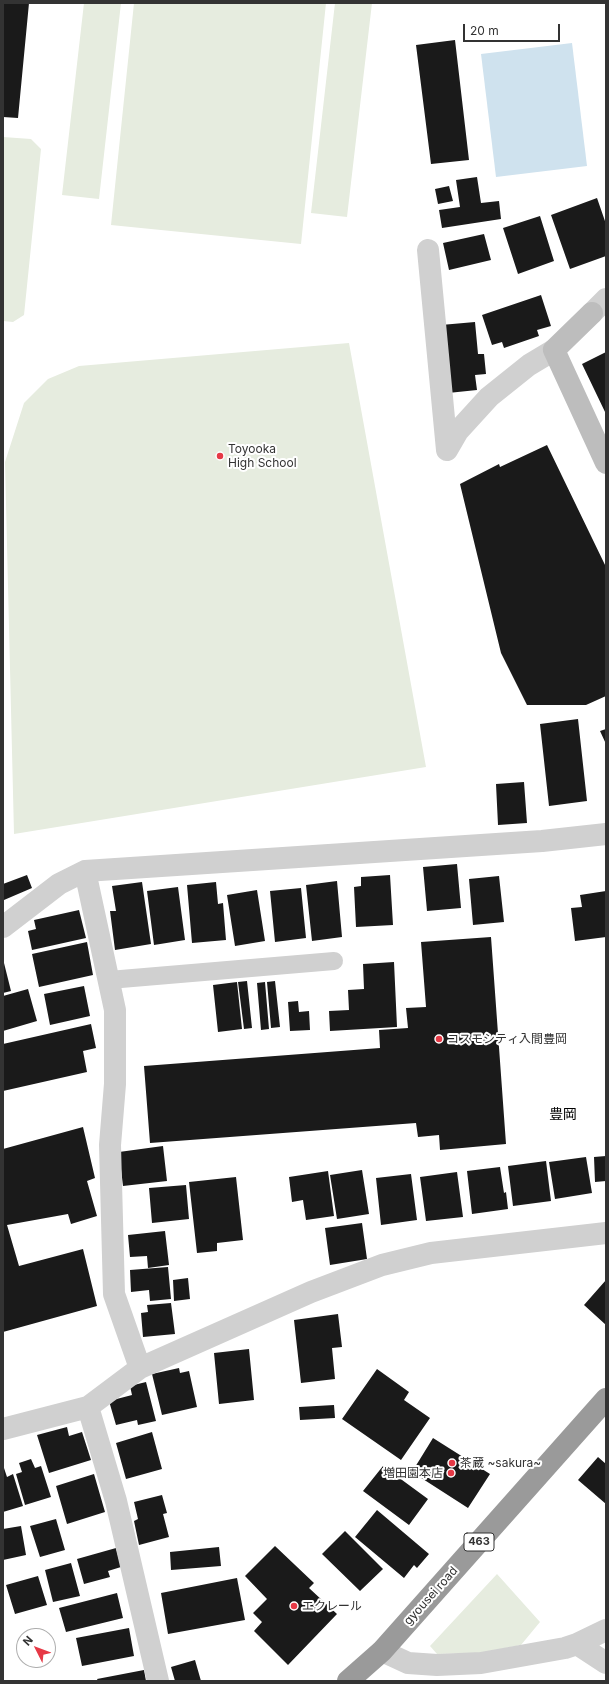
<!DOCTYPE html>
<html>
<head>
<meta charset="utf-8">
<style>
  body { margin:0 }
  #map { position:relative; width:609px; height:1684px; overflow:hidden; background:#fff; font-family:Inter,sans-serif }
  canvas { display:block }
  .frame { position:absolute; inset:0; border:4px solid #333; pointer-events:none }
  .north { position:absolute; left:16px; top:1628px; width:40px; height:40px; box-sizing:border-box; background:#fff; border:1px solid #adadad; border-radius:50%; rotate:312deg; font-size:11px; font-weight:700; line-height:16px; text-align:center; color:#333 }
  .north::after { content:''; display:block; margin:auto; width:14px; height:18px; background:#e63946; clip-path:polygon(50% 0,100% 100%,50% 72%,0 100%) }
  .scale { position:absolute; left:463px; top:24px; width:97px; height:18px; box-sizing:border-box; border:2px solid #333; border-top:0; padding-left:5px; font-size:12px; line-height:14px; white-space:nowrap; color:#333; -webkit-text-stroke:3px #fff; paint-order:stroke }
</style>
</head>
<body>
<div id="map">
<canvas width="609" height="1684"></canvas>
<div class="frame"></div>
<div class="north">N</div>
<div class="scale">20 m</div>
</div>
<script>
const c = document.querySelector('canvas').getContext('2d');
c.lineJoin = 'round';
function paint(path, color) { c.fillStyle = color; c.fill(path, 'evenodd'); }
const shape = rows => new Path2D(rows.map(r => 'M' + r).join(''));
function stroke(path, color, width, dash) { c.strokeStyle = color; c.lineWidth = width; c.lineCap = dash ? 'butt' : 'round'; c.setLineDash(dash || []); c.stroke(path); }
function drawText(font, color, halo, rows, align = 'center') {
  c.font = font + ' Inter,"Noto Sans JP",sans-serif'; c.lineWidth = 4; c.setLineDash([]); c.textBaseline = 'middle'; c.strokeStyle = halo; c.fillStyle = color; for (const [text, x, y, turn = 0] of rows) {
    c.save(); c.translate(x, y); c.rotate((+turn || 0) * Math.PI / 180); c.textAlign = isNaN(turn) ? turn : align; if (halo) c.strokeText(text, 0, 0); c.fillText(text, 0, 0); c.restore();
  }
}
paint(shape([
  [84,3,121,3,99,199,62,195],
  [134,3,326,3,301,244,111,225],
  [335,3,372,3,347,217,311,213],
  [3,137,31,139,41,149,24,315,13,322,3,321],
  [349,343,426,767,14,834,5,462,24,403,48,379,79,366],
  [497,1574,540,1622,521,1645,480,1653,437,1654,430,1646]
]), '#e6ecdf');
paint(shape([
  [572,43,587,166,496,177,481,54]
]), '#cfe2ee');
paint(shape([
  [3,3,29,3,18,118,3,117],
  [455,40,469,160,431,164,416,45],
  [477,177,481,203,499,201,501,219,442,228,439,210,460,207,456,180],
  [449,186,453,201,438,204,435,189],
  [597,198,606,224,606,256,570,269,551,215],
  [540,216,554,261,518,274,503,228],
  [484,234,491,260,449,270,443,243],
  [541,295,551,326,537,330,539,336,504,348,502,342,492,345,482,315],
  [475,322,478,354,484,354,486,374,475,375,477,390,448,393,441,325],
  [606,352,606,414,582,364],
  [547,445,606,567,606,696,586,705,527,705,501,653,460,484,499,464,500,467],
  [578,719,587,801,549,806,540,724],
  [606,729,606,744,600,731],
  [524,782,527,823,498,825,496,784],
  [457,864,461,908,427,911,423,867],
  [27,875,32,888,4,900,3,884],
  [390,875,393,925,356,927,354,887,361,886,361,877],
  [499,876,504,922,473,925,469,879],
  [337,881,342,937,312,941,306,885],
  [142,882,151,944,115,950,110,911,116,911,112,886],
  [216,882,218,904,223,903,226,940,192,943,187,885],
  [178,887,185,940,154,945,147,891],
  [301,888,306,938,275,942,270,891],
  [257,890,265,941,235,946,227,895],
  [606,891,606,937,575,941,571,908,582,907,580,895],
  [79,910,86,938,32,950,28,931,36,929,34,920],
  [491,937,506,1144,440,1150,439,1135,418,1137,416,1123,150,1143,144,1066,380,1048,379,1030,408,1028,406,1008,426,1007,421,942],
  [87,942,93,975,39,987,32,954],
  [3,959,11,991,3,993],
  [394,962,397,1027,330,1031,329,1011,349,1010,348,990,364,989,363,964],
  [247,981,252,1028,244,1029,238,982],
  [275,981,280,1027,271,1028,267,982],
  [237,982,242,1029,218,1032,213,985],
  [265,982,269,1029,261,1030,257,983],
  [84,986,90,1016,50,1025,44,994],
  [28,989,37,1021,3,1031,3,996],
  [298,1001,299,1012,309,1011,310,1030,290,1031,288,1002],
  [91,1024,96,1048,83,1051,87,1072,3,1091,3,1044],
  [83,1127,95,1178,87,1181,97,1216,71,1224,68,1214,7,1225,19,1266,83,1249,97,1306,3,1332,3,1149],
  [163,1146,167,1181,123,1186,119,1152],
  [606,1156,606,1181,595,1182,594,1157],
  [586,1157,592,1193,555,1199,549,1162],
  [546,1161,551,1201,513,1206,508,1166],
  [500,1167,504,1193,506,1192,508,1209,472,1214,467,1171],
  [362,1170,369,1214,337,1219,330,1175],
  [328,1171,334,1216,306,1220,303,1200,292,1202,289,1177],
  [457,1172,463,1217,426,1221,420,1177],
  [411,1174,417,1220,381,1225,376,1178],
  [236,1177,243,1240,217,1243,217,1251,197,1253,189,1182],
  [186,1185,189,1219,152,1223,149,1188],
  [362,1223,367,1259,330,1265,325,1228],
  [165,1231,169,1265,148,1268,147,1256,130,1257,128,1235],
  [168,1267,171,1299,150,1301,149,1290,131,1292,130,1270],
  [188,1278,190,1299,174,1301,173,1280],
  [606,1280,606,1325,584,1305],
  [171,1303,175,1334,143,1337,141,1313,148,1312,147,1305],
  [338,1314,342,1347,332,1348,335,1379,301,1383,294,1320],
  [249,1349,254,1400,219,1404,214,1353],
  [179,1368,180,1373,189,1371,197,1407,162,1415,152,1374],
  [377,1369,409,1392,404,1400,430,1418,401,1460,342,1419],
  [146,1382,156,1421,138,1425,137,1420,116,1425,109,1401,132,1395,130,1386],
  [334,1405,335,1418,300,1420,299,1407],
  [67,1427,69,1436,82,1432,91,1460,49,1473,37,1435],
  [152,1432,162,1469,126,1479,116,1443],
  [433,1438,490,1474,468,1508,412,1472],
  [598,1457,606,1464,606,1504,578,1480],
  [31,1459,35,1468,41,1466,51,1497,25,1505,16,1474,22,1472,19,1463],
  [383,1466,428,1499,409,1525,363,1491],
  [3,1468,4,1468,7,1477,13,1474,23,1506,3,1512],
  [94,1474,105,1512,67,1524,56,1486],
  [162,1495,167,1513,163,1514,169,1537,139,1545,134,1521,138,1519,134,1502],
  [377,1510,429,1554,417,1568,414,1565,404,1578,355,1537],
  [56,1519,65,1550,40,1557,30,1526],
  [21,1526,26,1555,3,1560,3,1529],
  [345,1531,383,1569,360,1591,322,1554],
  [275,1546,314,1583,309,1588,337,1614,288,1665,254,1631,262,1622,253,1613,267,1599,245,1576],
  [219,1547,221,1566,171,1570,170,1552],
  [116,1548,121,1567,108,1571,110,1577,84,1584,77,1559],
  [71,1563,80,1596,53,1602,45,1570],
  [38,1576,47,1605,15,1614,6,1585],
  [237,1578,245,1620,168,1634,161,1593],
  [117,1593,123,1618,66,1632,59,1608],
  [129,1628,134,1656,82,1666,76,1638],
  [195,1660,201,1681,175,1681,171,1667],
  [144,1670,146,1681,98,1681,97,1679]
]), '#1a1a1a');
stroke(shape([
  [109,980,334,961]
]), '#d0d0d0', 18);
stroke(shape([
  [428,250,447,450],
  [592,313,606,299],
  [447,450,458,431,489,397,529,365,554,350],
  [85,871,115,1010,115,1084,110,1145,114,1294,140,1368],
  [3,927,59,884,85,871,542,841,606,834],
  [88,1407,116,1501,158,1681],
  [3,1429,88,1407,140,1368,311,1292,382,1265,431,1253,606,1233],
  [577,1644,606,1663],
  [382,1651,408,1663,437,1665,481,1663,565,1648,577,1644,606,1630]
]), '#d0d0d0', 22);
stroke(shape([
  [592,313,554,350,606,463]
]), '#bdbdbd', 22);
stroke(shape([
  [348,1681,382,1651,606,1399]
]), '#9a9a9a', 22);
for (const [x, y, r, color] of [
  [220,456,4,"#e63946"],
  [439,1039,4,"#e63946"],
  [452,1463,4,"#e63946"],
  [451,1473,4,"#e63946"],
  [294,1606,4,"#e63946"]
]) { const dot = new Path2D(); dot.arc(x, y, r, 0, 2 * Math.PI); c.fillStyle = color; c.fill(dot); stroke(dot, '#fff', 1.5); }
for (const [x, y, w] of [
  [479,1542,30]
]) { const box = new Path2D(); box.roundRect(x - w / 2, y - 9, w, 18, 3); c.fillStyle = '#fff'; c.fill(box); stroke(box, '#333', 1); }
drawText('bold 11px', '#333', null, [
  ["463",479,1542]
]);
drawText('12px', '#333', '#fff', [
  ["Toyooka",228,449],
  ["High School",228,463],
  ["コスモシティ入間豊岡",447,1039],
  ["茶蔵 ~sakura~",460,1463],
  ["増田園本店",443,1473,"right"],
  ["エクレール",302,1606]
], 'left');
drawText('12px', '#333', '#fff', [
  ["gyousei road",431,1596,-48]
]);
drawText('14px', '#000', '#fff', [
  ["豊岡",563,1115]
]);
</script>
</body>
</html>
